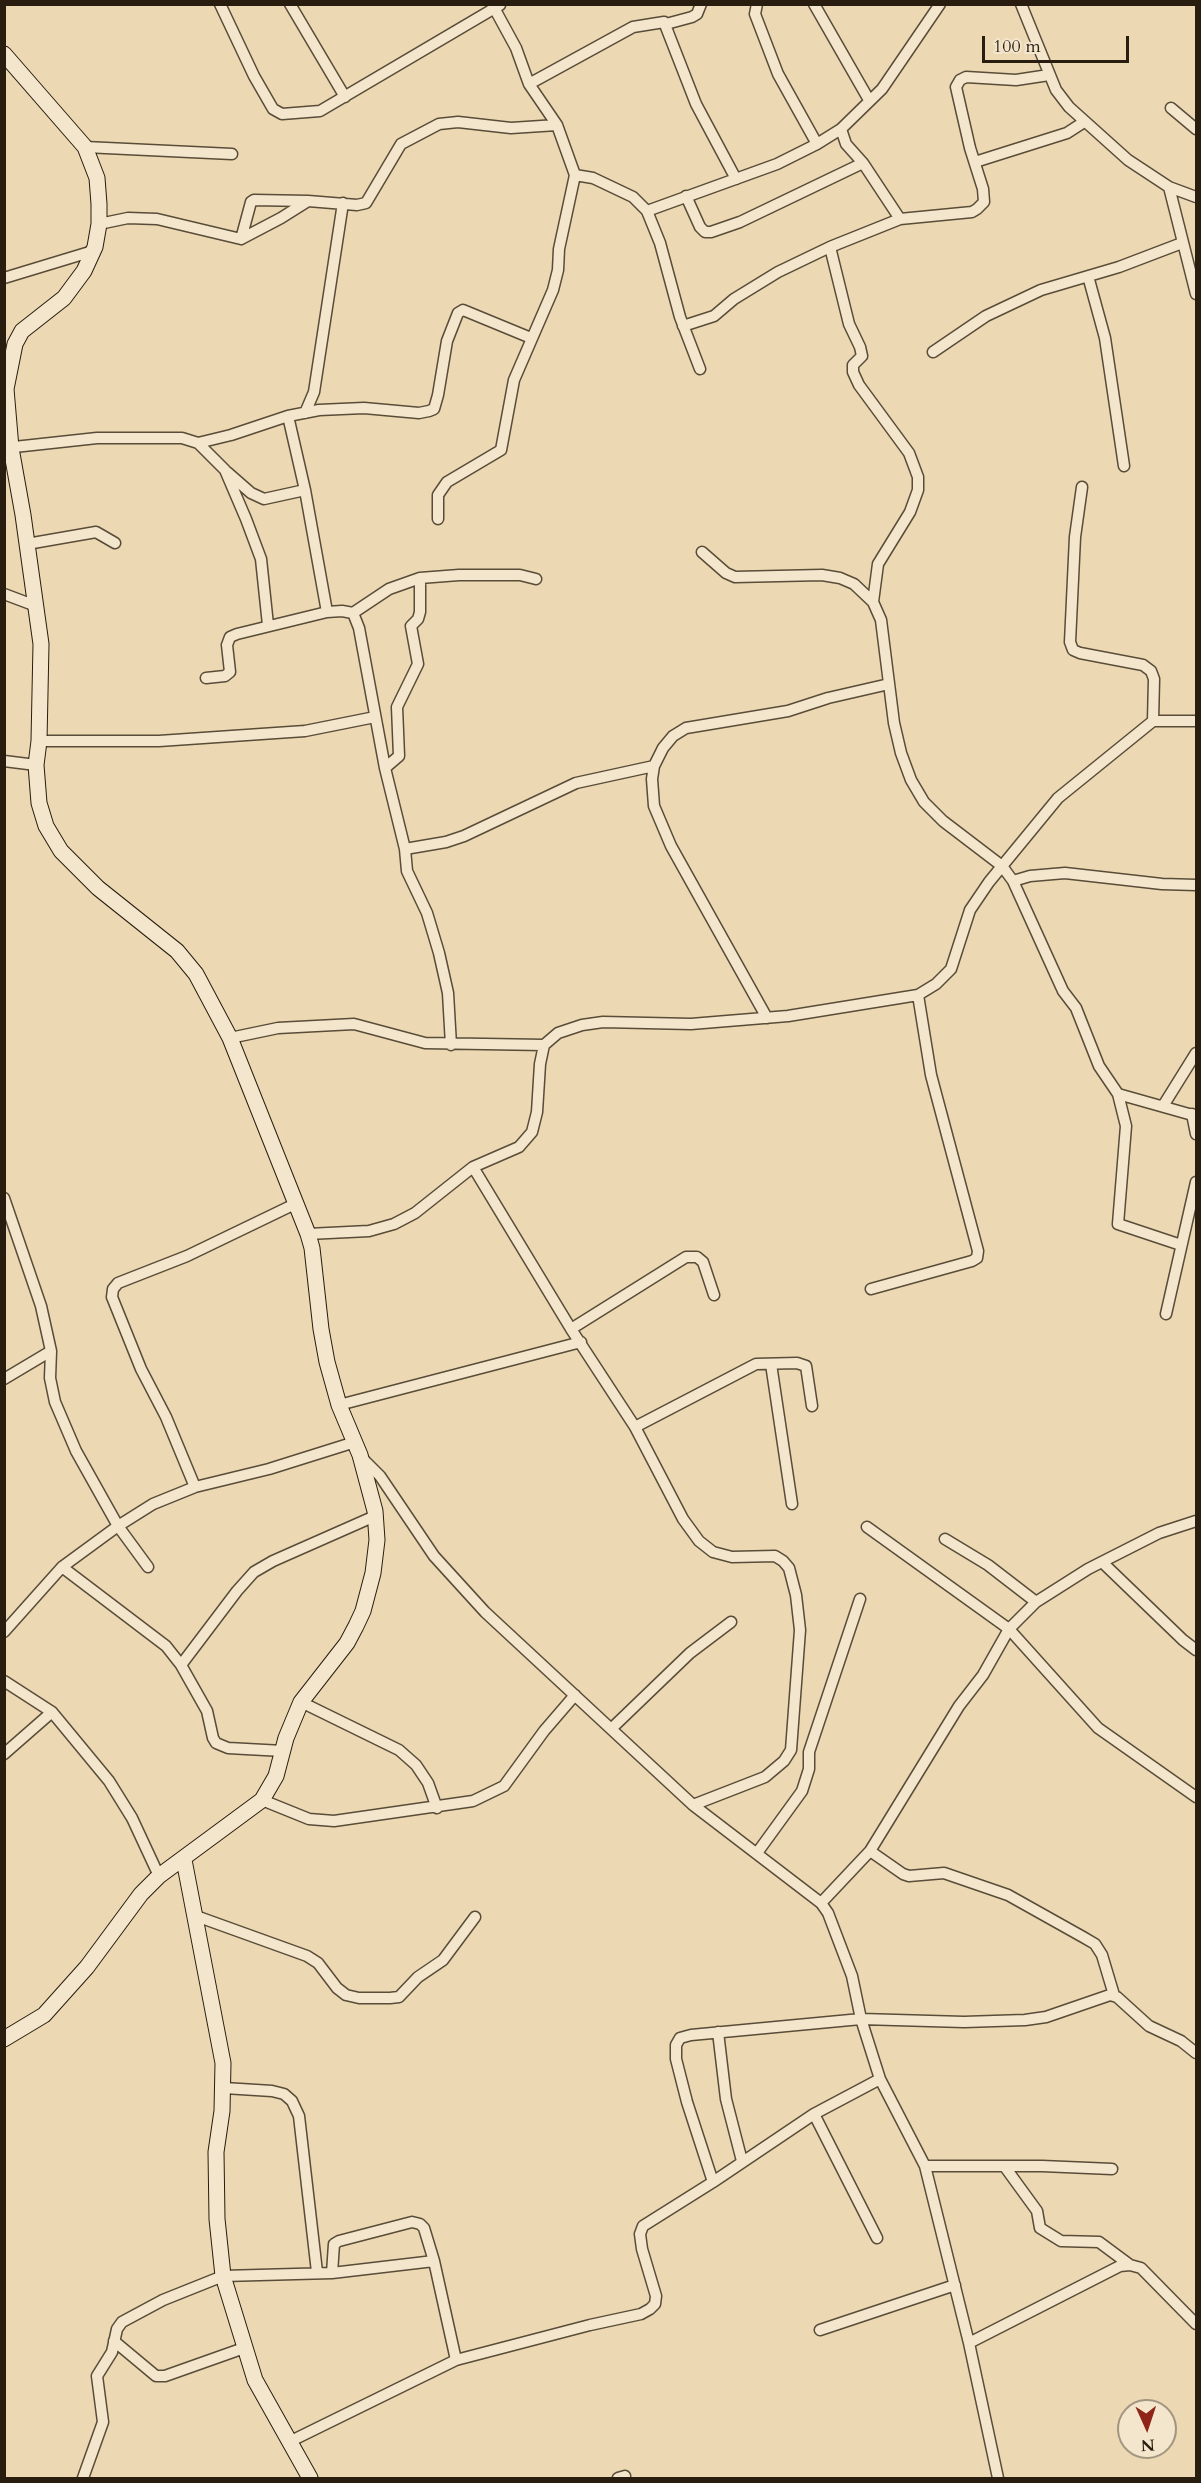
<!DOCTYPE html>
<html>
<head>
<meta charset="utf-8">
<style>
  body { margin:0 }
  #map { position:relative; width:1201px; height:2483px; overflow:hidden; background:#ecd8b2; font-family:Cardo,serif }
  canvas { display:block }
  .frame { position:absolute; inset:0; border:6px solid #281d0f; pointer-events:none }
  .north { position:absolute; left:1117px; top:2399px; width:60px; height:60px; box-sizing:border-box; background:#f3e6cd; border:2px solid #a29681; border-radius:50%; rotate:177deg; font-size:16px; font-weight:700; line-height:24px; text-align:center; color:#281d0f }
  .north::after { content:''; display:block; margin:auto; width:21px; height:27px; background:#8f2418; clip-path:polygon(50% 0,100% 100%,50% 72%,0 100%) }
  .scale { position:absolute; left:982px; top:36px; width:147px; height:27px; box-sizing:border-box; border:3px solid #281d0f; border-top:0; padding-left:8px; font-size:18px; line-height:21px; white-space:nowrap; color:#281d0f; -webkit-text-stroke:4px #f3e6cd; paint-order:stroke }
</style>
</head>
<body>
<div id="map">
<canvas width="1201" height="2483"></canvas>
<div class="frame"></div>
<div class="north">N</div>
<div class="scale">100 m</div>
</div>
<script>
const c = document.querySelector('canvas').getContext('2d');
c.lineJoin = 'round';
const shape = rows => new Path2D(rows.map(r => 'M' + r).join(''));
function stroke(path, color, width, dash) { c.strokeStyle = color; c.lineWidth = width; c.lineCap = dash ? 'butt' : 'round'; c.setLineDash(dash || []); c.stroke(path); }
const street = shape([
  [220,4,254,76,273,109,282,114,320,111,500,5],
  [290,4,345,97],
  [492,4,516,48,529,84,557,125,575,175,593,178,633,197,647,211,660,243,680,317,700,369],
  [757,4,755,14,778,74,817,144],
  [814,4,869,100],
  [1021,4,1056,90,1069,107,1128,160,1169,187,1196,197],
  [666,24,692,17,697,14,701,4],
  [529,84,633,27,664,22,696,104,736,179],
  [1171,108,1196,129],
  [841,129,846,144,863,163,900,219],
  [85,147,232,154],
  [975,162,1067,133,1084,122],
  [1169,187,1196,294],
  [686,196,700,227,705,232,711,232,740,222,863,163],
  [647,211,777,164,817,144,841,129,882,89,940,4],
  [99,224,128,218,157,219,241,239,281,218,308,201,357,205,366,203,401,144,439,124,458,122,511,128,557,125],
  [241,239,251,202,254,200,308,201],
  [830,247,849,324,860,347,862,356,853,365,853,372,859,385,909,453,918,477,918,490,910,512,878,564,873,602,881,620,894,723,901,753,911,780,924,802,943,821,1002,866,1013,881,1063,991,1076,1008,1099,1066,1118,1094,1196,1116],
  [1088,276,1105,338,1124,466],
  [4,278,93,251],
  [683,326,714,316,734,299,778,272,830,247,900,219,972,212,977,209,984,202,983,189,970,148,956,87,960,80,966,77,1016,80,1049,75],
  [933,352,986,316,1041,290,1119,267,1182,243],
  [305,413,314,392,343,203],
  [288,416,305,490,327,612],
  [198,443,231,435,288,416,319,410,364,408,419,413,429,411,434,409,438,395,447,341,458,313,463,310,531,338],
  [5,448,97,438,182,438,198,443,225,470,246,519,261,559,268,625],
  [227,472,251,493,264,499,305,490],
  [1082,487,1075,537,1070,642,1073,650,1080,653,1143,665,1151,671,1154,679,1153,721],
  [438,519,438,495,447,482,501,450,514,380,553,290,558,270,559,249,575,175],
  [27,544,96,532,115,543],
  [702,552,726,573,735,577,822,575,840,578,854,584,873,602],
  [4,594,36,606],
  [353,613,389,589,420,578,459,575,520,575,536,579],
  [206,678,225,676,230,672,227,645,230,637,237,634,327,612,342,611,353,613,359,628,385,768,405,849,407,871,427,913,439,953,448,993,451,1045],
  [39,741,159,741,305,731,375,717],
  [4,761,36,765],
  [385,768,399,756,397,707,418,664,411,626,418,619,420,612,420,578],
  [405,849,446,842,464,836,576,783,654,766],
  [1013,881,1030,876,1065,873,1162,884,1196,885],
  [767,1018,671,846,654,806,652,779,654,766,663,748,673,736,686,728,788,711,828,698,889,684],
  [230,1038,278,1028,354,1024,425,1043,544,1045],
  [1118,1094,1126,1126,1118,1224,1181,1245],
  [1163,1106,1196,1053],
  [1192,1114,1196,1134],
  [473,1167,571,1329,635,1427,683,1519,699,1541,713,1552,732,1557,775,1556,783,1561,789,1568,796,1595,800,1630,791,1750,784,1761,765,1777,693,1805],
  [4,1198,41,1306,51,1351,50,1378,55,1402,76,1451,118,1526,148,1567],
  [308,1234,369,1231,394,1224,415,1213,473,1167,519,1147,532,1132,537,1112,540,1064,544,1045,558,1033,582,1025,603,1022,691,1024,788,1016,918,995,936,984,951,969,970,910,989,882,1058,798,1153,721,1196,721],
  [871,1289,972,1261,977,1258,978,1251,931,1075,918,995],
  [1166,1314,1196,1182],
  [571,1329,686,1257,697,1257,703,1262,714,1295],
  [771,1364,792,1504],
  [4,1379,51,1351],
  [339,1405,581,1342],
  [635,1427,756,1364,797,1363,806,1366,812,1406],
  [362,1458,380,1476,434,1556,485,1612,693,1805,821,1903,828,1913,852,1976,861,2019,880,2079,925,2166,969,2343,998,2478],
  [195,1487,166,1417,141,1369,112,1297,113,1289,118,1283,187,1256,297,1203],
  [867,1527,1009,1629,1098,1728,1196,1797],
  [945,1539,988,1565,1036,1602],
  [1102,1562,1183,1640,1196,1650],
  [62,1567,166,1646,181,1665,207,1711,213,1738,216,1743,228,1748,283,1751],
  [4,1632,62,1567,118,1526,153,1504,195,1487,269,1469,355,1442],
  [181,1665,237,1591,254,1572,273,1561,375,1516],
  [4,1681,52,1712,109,1781,132,1818,159,1876],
  [301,1702,399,1750,416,1765,428,1783,437,1808],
  [611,1729,690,1653,731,1622],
  [4,1754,52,1712],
  [262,1800,309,1819,334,1821,473,1801,504,1786,544,1731,575,1695],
  [870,1851,903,1874,909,1876,944,1873,1008,1895,1083,1937,1095,1944,1102,1955,1114,1995],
  [757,1853,802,1791,809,1769,809,1752,860,1599],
  [821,1903,870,1851,959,1706,983,1675,1009,1629,1036,1602,1088,1569,1159,1533,1196,1521],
  [196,1916,307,1956,318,1963,337,1988,346,1995,359,1998,390,1998,399,1997,418,1977,443,1960,475,1917],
  [718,2032,726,2099,742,2161],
  [224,2088,272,2091,284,2094,292,2101,299,2116,317,2272],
  [814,2114,877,2238],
  [925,2166,1042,2166,1112,2169],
  [1005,2167,1037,2211,1040,2228,1061,2241,1099,2242,1130,2265],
  [713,2182,687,2102,676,2059,676,2045,680,2038,691,2035,861,2019,964,2022,1025,2020,1046,2017,1110,1995,1117,1997,1149,2026,1181,2041,1196,2053],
  [332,2273,334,2244,339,2241,412,2222,420,2224,424,2228,434,2261,456,2360],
  [820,2330,955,2285],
  [114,2341,156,2376,165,2376,244,2348],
  [969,2343,1120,2266,1130,2265,1141,2268,1196,2324],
  [291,2441,456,2360,590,2325,641,2314,650,2309,655,2304,656,2296,642,2249,640,2234,643,2226,713,2182,814,2114,880,2079],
  [83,2478,103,2422,97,2376,112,2352,117,2329,122,2322,163,2300,223,2276,332,2273,434,2261],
  [618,2478,625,2476]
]);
const secondary = shape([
  [4,54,85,147,97,178,99,204,99,224,95,247,84,271,64,298,22,331,15,344,6,389,11,448,23,515,41,644,39,741,36,765,39,803,46,826,61,851,98,888,177,951,196,974,230,1038,308,1234,312,1248,321,1329,327,1362,339,1405,360,1455,375,1511,377,1540,373,1573,363,1611,356,1626,347,1643,301,1702,286,1738,276,1776,262,1800,159,1876,141,1894,87,1967,44,2015,4,2039],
  [184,1860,223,2063,222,2111,216,2152,217,2219,223,2276,255,2380,310,2478]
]);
stroke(street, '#594c38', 13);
stroke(secondary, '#281d0f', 17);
stroke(street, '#f3e6cd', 10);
stroke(secondary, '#f3e6cd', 15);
</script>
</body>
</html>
